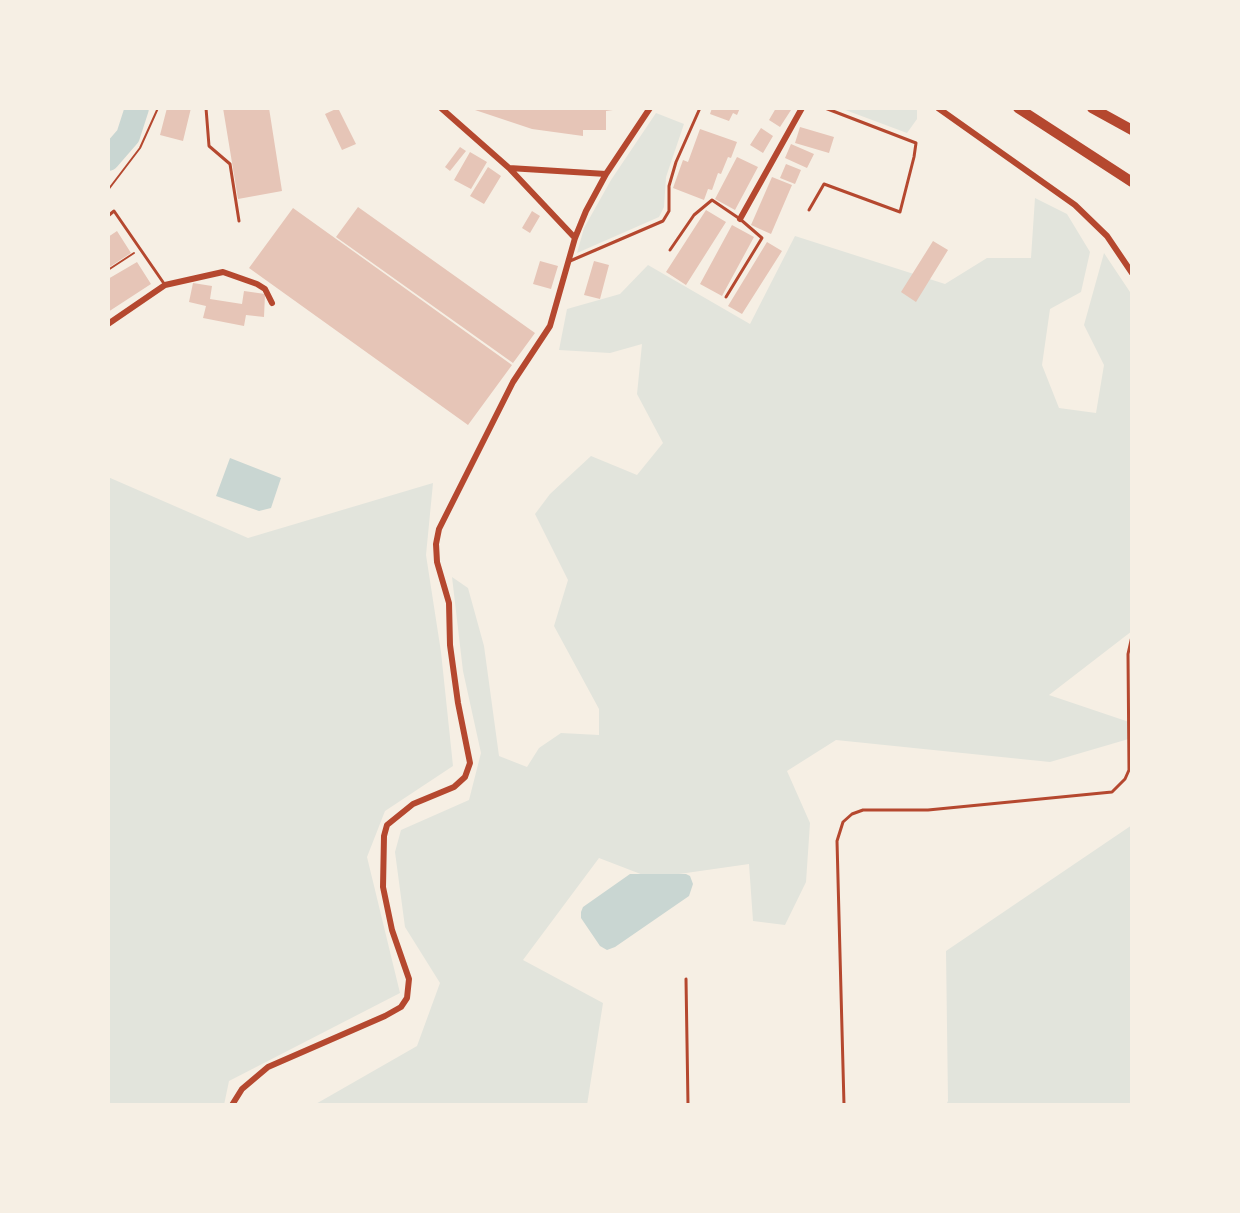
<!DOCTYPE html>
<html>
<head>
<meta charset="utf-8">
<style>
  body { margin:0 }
  #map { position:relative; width:1240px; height:1213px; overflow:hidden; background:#f6efe4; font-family:Lato,sans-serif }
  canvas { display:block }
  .frame { position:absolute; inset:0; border:110px solid #f6efe4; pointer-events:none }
</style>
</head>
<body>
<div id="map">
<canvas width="1240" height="1213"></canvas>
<div class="frame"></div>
</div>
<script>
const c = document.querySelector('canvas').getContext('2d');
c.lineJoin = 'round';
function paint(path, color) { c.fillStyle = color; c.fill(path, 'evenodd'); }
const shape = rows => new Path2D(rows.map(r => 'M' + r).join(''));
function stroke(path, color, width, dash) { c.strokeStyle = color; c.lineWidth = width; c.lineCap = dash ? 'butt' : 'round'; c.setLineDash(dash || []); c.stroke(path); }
paint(shape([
  [840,108,917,108,917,119,907,133],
  [656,113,684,124,666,177,664,207,659,217,577,253,584,228,611,180],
  [1035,198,1067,214,1090,252,1081,292,1050,309,1042,365,1059,408,1096,413,1104,365,1084,325,1104,253,1132,295,1132,631,1049,695,1132,723,1132,738,1050,762,836,740,787,771,810,823,806,882,785,925,753,921,749,864,651,878,599,858,523,960,603,1003,587,1105,314,1105,417,1046,440,983,405,927,395,852,401,830,469,800,481,753,463,671,452,577,468,588,484,646,499,756,527,767,539,748,561,733,599,735,599,709,554,626,568,580,535,514,550,494,591,456,637,475,663,443,637,394,642,344,610,353,559,350,567,309,620,294,648,265,750,324,795,236,945,284,987,258,1031,258],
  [108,477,248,538,433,483,426,555,441,652,453,766,385,811,367,857,400,993,229,1081,224,1105,108,1105],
  [1132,825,1132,1105,946,1105,948,1101,946,951]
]), '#e2e4dc');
paint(shape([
  [230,458,281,478,271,508,259,511,216,496],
  [630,874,686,874,690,876,693,884,689,896,615,947,607,950,600,946,581,918,581,912,583,907]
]), '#c9d6d2');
stroke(shape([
  [108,159,128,136,137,108]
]), '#c9d6d2', 24);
paint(shape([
  [167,108,191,108,183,141,160,135],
  [223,108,269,108,282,191,238,199],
  [338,108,356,144,342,150,325,114],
  [469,108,613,108,613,110,606,111,606,130,583,130,583,136,532,129],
  [712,108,740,108,737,115,733,113,729,121,710,114],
  [776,108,791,110,780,127,769,120],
  [800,127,834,137,829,153,795,143],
  [761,128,773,136,763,153,750,145],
  [700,129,737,142,731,158,728,157,721,174,718,173,712,190,708,189,704,200,673,188,683,160,688,162],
  [791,144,814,154,807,168,785,158],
  [460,147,466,151,450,171,445,167],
  [470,152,487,162,471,189,454,180],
  [737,157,758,167,735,210,715,199],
  [786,164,801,170,795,184,780,178],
  [488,167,501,176,484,204,470,196],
  [772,177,792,185,771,234,751,225],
  [358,207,535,333,513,363,336,237],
  [293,208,512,365,468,425,249,268],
  [706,210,726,222,686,285,666,272],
  [532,211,540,216,530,233,522,228],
  [732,225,754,237,722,296,700,284],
  [117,231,131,253,108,268,108,237],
  [933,241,948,250,916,302,901,292],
  [767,242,782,251,742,314,728,306],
  [540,261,558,266,551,289,533,284],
  [594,261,609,265,600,299,584,295],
  [137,262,151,284,108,312,108,279],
  [193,283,212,286,210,299,242,304,244,291,265,294,264,317,246,315,244,326,203,318,206,306,189,302]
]), '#e6c5b7');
stroke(shape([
  [108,190,140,148,158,108],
  [108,270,134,253]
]), '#b5482f', 2);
stroke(shape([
  [206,108,209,146,230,164,239,221],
  [809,210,824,184,900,212,914,157,916,143,825,108],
  [108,216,114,211,165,285],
  [670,250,694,215,712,200,740,219,762,238,726,297],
  [570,261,663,221,669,211,669,186,676,162,700,108],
  [686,979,688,1105],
  [844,1105,837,841,843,822,852,814,863,810,928,810,1112,792,1125,779,1129,770,1128,654,1132,636]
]), '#b5482f', 3);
stroke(shape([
  [441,108,509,168,606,174],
  [938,108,1075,205,1107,236,1132,273],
  [509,168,575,238],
  [740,219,802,108],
  [108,324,165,285,223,272,257,284,265,289,272,303],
  [232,1105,242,1089,268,1067,385,1016,401,1007,407,998,409,979,392,930,383,887,384,836,387,825,413,804,454,787,465,777,470,763,458,703,450,645,449,603,437,562,436,544,439,529,513,382,550,326,575,238,586,211,606,174,650,108]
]), '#b5482f', 6);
stroke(shape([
  [1018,108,1132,182],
  [1092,108,1132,130]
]), '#b5482f', 10);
</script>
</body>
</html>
